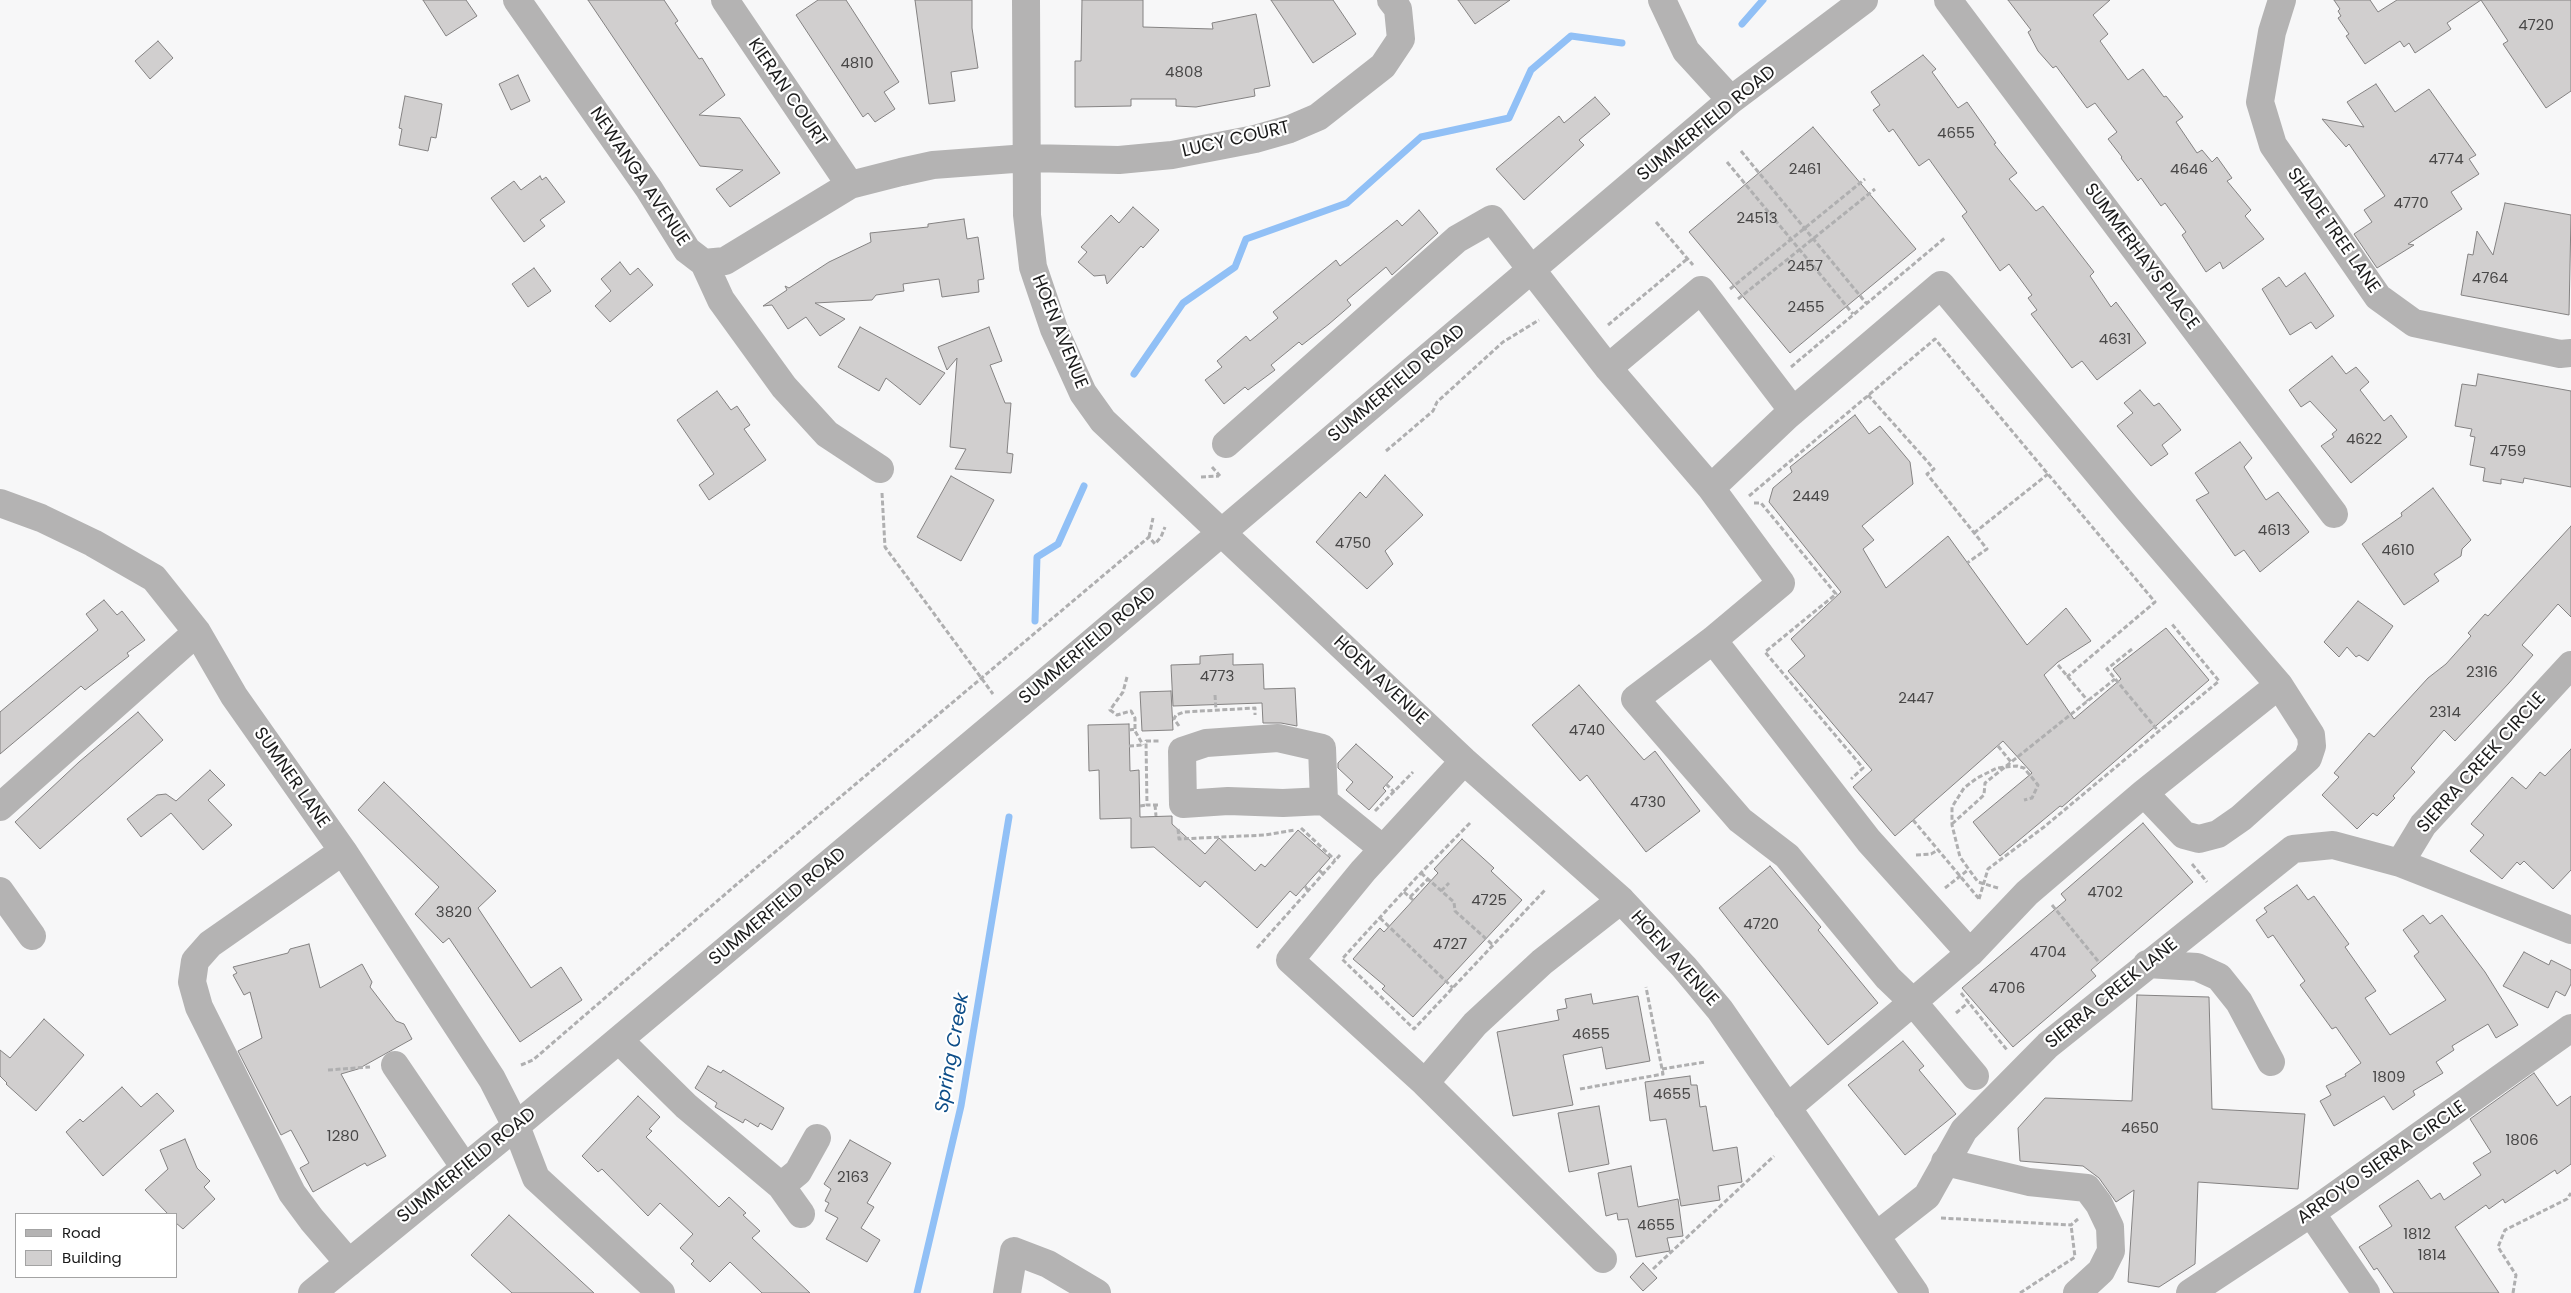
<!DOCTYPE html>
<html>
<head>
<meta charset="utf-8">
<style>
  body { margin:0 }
  #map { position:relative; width:2571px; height:1293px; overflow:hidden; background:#f7f7f8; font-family:Poppins,sans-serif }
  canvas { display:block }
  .legend { position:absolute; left:15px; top:1213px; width:162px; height:65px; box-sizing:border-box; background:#fff; border:1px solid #a3a3a3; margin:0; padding:6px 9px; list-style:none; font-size:15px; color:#1a1a1a }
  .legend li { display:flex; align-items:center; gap:10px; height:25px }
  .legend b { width:25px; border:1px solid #a3a3a3 }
</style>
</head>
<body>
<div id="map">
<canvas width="2571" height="1293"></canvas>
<ul class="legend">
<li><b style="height:6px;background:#b4b3b3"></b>Road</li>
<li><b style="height:14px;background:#d1cfcf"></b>Building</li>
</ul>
</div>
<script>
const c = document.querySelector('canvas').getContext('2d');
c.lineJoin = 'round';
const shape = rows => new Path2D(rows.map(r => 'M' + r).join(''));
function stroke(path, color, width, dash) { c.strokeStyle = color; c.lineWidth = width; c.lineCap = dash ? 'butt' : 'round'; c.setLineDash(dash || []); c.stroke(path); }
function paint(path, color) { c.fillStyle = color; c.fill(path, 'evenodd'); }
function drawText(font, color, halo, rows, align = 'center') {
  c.font = font + ' Poppins,sans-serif'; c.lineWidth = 4.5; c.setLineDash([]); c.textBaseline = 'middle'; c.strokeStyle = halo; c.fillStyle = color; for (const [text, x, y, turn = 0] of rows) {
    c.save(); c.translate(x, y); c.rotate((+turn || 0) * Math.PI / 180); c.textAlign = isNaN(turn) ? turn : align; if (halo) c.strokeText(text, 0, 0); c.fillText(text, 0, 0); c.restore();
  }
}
stroke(shape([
  [1742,24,1763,0],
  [1134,374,1183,303,1235,267,1246,239,1347,203,1421,137,1509,118,1531,70,1571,36,1622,43],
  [1035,621,1037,557,1058,544,1084,486],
  [917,1293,961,1106,1009,817]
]), '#91c0f6', 7);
const building = shape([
  [423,0,466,0,477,16,446,36,423,0],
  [588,0,664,0,678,21,675,23,699,59,702,58,725,95,699,115,740,118,780,173,730,207,716,189,743,170,700,166,588,0],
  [818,0,846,0,899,82,884,92,895,109,875,122,868,113,863,117,796,15,818,0],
  [915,0,972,0,972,28,978,68,951,72,955,101,929,104,915,0],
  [1082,0,1143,0,1143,27,1213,29,1212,23,1256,14,1270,86,1254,89,1255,96,1196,107,1176,106,1176,99,1131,99,1131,106,1075,107,1075,61,1081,61,1082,0],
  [1271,0,1333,0,1356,34,1313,63,1271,0],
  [1458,0,1510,0,1475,24,1458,0],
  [2008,0,2110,0,2093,15,2108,34,2100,41,2128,80,2143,69,2164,97,2166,96,2183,117,2176,122,2197,153,2202,150,2212,162,2217,157,2232,178,2227,181,2251,210,2245,216,2264,239,2223,269,2220,262,2206,272,2182,235,2186,232,2165,203,2161,206,2141,178,2138,181,2121,158,2122,157,2108,139,2117,132,2095,103,2087,108,2056,66,2053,68,2038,51,2028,32,2031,30,2008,0],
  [2334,0,2370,0,2378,12,2397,0,2571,0,2571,91,2546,108,2503,44,2508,41,2481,0,2447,23,2451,29,2415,53,2409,43,2404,47,2400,41,2365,64,2346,36,2349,34,2338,18,2341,16,2338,11,2340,9,2334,0],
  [158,41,173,58,150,79,135,61,158,41],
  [1923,55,1936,69,1932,72,1958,108,1967,102,1996,143,1994,144,2017,173,2009,179,2036,211,2043,206,2094,272,2090,276,2111,307,2116,302,2146,343,2097,380,2082,361,2072,368,2031,314,2037,310,2028,298,2032,295,2009,264,2000,271,1962,216,1967,212,1929,159,1919,166,1893,129,1889,132,1873,110,1880,105,1871,92,1923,55],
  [518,75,530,101,511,110,499,84,518,75],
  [2376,84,2395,112,2429,89,2476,155,2469,159,2479,174,2451,192,2462,209,2408,244,2414,245,2377,268,2354,234,2372,222,2364,210,2385,196,2349,144,2346,147,2322,119,2364,127,2347,102,2376,84],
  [405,96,442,104,436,138,431,137,428,151,399,145,402,129,399,128,405,96],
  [1595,97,1610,114,1579,140,1584,145,1524,200,1496,169,1559,116,1564,123,1595,97],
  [1813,127,1916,249,1790,353,1689,232,1813,127],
  [540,176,542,180,546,177,565,202,540,220,545,226,524,242,491,198,514,181,521,190,540,176],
  [2505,203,2571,215,2569,315,2461,295,2468,254,2473,255,2477,231,2493,255,2505,203],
  [1133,207,1159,230,1143,248,1141,246,1107,284,1105,275,1094,276,1078,262,1087,252,1081,247,1111,215,1119,223,1133,207],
  [1419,210,1438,233,1392,275,1386,267,1347,300,1351,305,1329,324,1302,345,1299,342,1271,365,1275,370,1248,390,1245,387,1224,404,1205,380,1222,367,1217,361,1246,336,1250,341,1278,318,1273,312,1336,260,1340,266,1397,220,1402,226,1419,210],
  [964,219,967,239,978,237,984,279,978,280,979,292,942,297,939,279,903,284,904,291,876,295,872,300,815,303,845,319,820,336,806,317,788,329,772,305,763,306,787,290,785,286,789,288,829,262,871,242,870,233,928,227,928,224,964,219],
  [620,262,630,275,638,268,653,285,610,322,595,306,611,291,601,279,620,262],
  [534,268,551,291,528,307,512,284,534,268],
  [2305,273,2334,316,2316,329,2311,322,2290,335,2262,289,2279,277,2286,287,2305,273],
  [860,327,945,373,920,405,886,378,879,391,838,367,860,327],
  [989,327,1002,361,990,365,1005,403,1011,403,1007,453,1013,454,1011,473,955,469,966,449,950,447,957,358,947,370,938,347,989,327],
  [2332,356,2346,374,2356,367,2369,382,2360,390,2384,421,2391,415,2407,437,2351,483,2321,446,2334,437,2332,434,2337,430,2310,401,2301,407,2289,390,2332,356],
  [2478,374,2571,391,2571,487,2524,478,2523,483,2501,479,2501,484,2483,481,2485,468,2470,465,2475,437,2470,436,2472,429,2455,426,2462,384,2476,386,2478,374],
  [2140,390,2154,406,2159,403,2181,430,2162,445,2168,454,2151,466,2117,426,2133,413,2124,403,2140,390],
  [717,391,731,410,737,406,750,425,744,429,766,460,709,500,699,485,714,474,677,420,717,391],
  [1855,415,1869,434,1880,426,1910,462,1913,484,1862,526,1874,540,1863,549,1886,588,1948,536,2027,645,2066,608,2091,641,2058,662,2044,675,2074,719,2121,679,2113,669,2166,628,2209,680,2062,807,2060,806,2000,856,1973,822,2032,773,2003,741,1895,836,1853,787,1872,770,1788,671,1805,656,1791,639,1841,592,1769,502,1773,488,1792,472,1790,467,1855,415],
  [2240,442,2252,458,2244,467,2266,500,2278,492,2309,532,2260,572,2244,550,2235,556,2196,500,2209,493,2195,473,2240,442],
  [1385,475,1423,515,1385,551,1393,564,1367,589,1316,542,1360,492,1366,498,1385,475],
  [951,476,994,500,961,561,917,537,951,476],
  [2433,488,2471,540,2462,549,2461,556,2434,574,2439,581,2404,605,2362,544,2402,516,2401,513,2433,488],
  [2571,526,2571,617,2558,604,2522,645,2533,655,2509,683,2455,741,2444,730,2411,768,2415,772,2393,796,2395,798,2377,816,2373,813,2357,829,2322,795,2339,777,2334,773,2369,733,2374,737,2428,678,2446,664,2471,636,2468,633,2485,614,2488,616,2571,526],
  [104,600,117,615,122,611,145,640,127,653,129,656,85,690,81,686,0,754,0,712,98,630,86,614,104,600],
  [2358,601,2393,626,2368,661,2359,655,2356,657,2347,647,2339,657,2324,642,2358,601],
  [1233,654,1233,665,1263,664,1264,689,1295,688,1297,726,1281,723,1263,723,1262,703,1173,706,1171,665,1200,664,1200,656,1233,654],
  [1579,685,1644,760,1655,751,1700,811,1646,852,1587,775,1580,781,1532,725,1579,685],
  [1171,691,1173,730,1142,731,1140,692,1171,691],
  [138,712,163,740,40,849,15,822,79,762,138,712],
  [1129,724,1130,771,1139,770,1140,817,1172,816,1172,824,1205,854,1219,838,1255,871,1261,864,1265,867,1298,830,1330,858,1296,896,1290,891,1257,928,1205,881,1200,887,1154,847,1131,848,1131,818,1100,819,1099,770,1089,771,1088,725,1129,724],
  [1356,744,1393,777,1383,788,1386,791,1369,810,1346,790,1353,782,1338,768,1338,763,1356,744],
  [2571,749,2571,870,2553,889,2524,861,2520,865,2517,862,2502,879,2470,851,2484,835,2471,824,2512,777,2526,789,2540,772,2545,776,2571,749],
  [210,770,225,785,208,800,232,825,203,850,171,813,141,837,127,819,157,795,166,794,176,801,210,770],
  [384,782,496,891,478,908,531,988,561,967,582,1000,520,1042,449,938,443,943,415,914,439,887,358,810,384,782],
  [2143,823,2193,882,2091,970,2096,976,2013,1047,1962,988,2066,900,2061,894,2143,823],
  [1462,839,1494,868,1491,871,1522,900,1413,1017,1382,989,1385,986,1353,959,1380,928,1384,932,1438,873,1434,869,1462,839],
  [1770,866,1821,927,1818,930,1878,1003,1828,1045,1719,908,1770,866],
  [2297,885,2308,900,2314,896,2349,944,2345,947,2376,991,2365,998,2390,1035,2446,1000,2414,956,2419,952,2403,930,2423,915,2430,924,2442,915,2485,972,2518,1025,2496,1038,2488,1024,2452,1046,2454,1050,2436,1062,2443,1073,2413,1091,2415,1095,2393,1110,2384,1096,2334,1126,2320,1101,2331,1095,2326,1086,2346,1076,2345,1074,2361,1063,2336,1027,2332,1029,2300,985,2305,981,2273,935,2268,938,2256,920,2267,912,2264,908,2297,885],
  [309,944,320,988,362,964,372,982,370,987,396,1021,404,1024,412,1039,358,1069,341,1074,386,1156,367,1166,365,1163,313,1192,300,1168,309,1163,291,1130,281,1135,238,1051,262,1038,250,992,244,995,233,975,237,973,233,967,288,953,290,949,309,944],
  [2524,952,2549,965,2551,960,2571,970,2571,984,2565,996,2556,991,2548,1008,2503,986,2524,952],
  [1591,994,1593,1004,1638,996,1650,1061,1606,1069,1602,1047,1563,1055,1573,1105,1513,1116,1497,1032,1559,1020,1557,1010,1567,1008,1565,999,1591,994],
  [2137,995,2209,997,2212,1109,2305,1114,2298,1189,2198,1182,2195,1264,2159,1287,2128,1282,2134,1190,2116,1202,2099,1178,2083,1166,2020,1161,2018,1128,2045,1098,2132,1101,2137,995],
  [44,1019,84,1055,36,1111,6,1084,7,1083,0,1076,0,1050,10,1058,44,1019],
  [1903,1041,1924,1066,1919,1070,1956,1114,1905,1155,1848,1085,1903,1041],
  [708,1066,721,1073,723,1070,784,1108,772,1130,760,1123,758,1127,745,1119,743,1123,715,1107,717,1103,695,1088,708,1066],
  [2534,1073,2557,1106,2571,1096,2571,1164,2557,1174,2555,1170,2505,1203,2503,1199,2489,1209,2486,1205,2455,1227,2499,1293,2394,1293,2377,1268,2374,1270,2359,1247,2392,1226,2379,1206,2418,1180,2431,1199,2440,1193,2444,1200,2481,1175,2473,1163,2491,1152,2470,1119,2534,1073],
  [1690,1076,1691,1085,1697,1085,1700,1107,1706,1106,1713,1151,1737,1147,1742,1182,1718,1186,1720,1200,1681,1206,1666,1119,1650,1121,1645,1082,1690,1076],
  [122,1087,141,1107,157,1093,174,1111,103,1176,66,1132,80,1119,83,1122,122,1087],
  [638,1096,660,1117,649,1129,652,1131,646,1137,719,1207,729,1197,746,1213,743,1215,760,1231,752,1238,810,1293,762,1293,730,1262,710,1282,691,1264,694,1261,680,1248,693,1234,660,1203,648,1216,602,1169,598,1172,582,1156,638,1096],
  [1599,1106,1609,1164,1569,1172,1558,1113,1599,1106],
  [185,1139,197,1168,210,1181,204,1187,215,1199,183,1229,176,1223,176,1214,168,1214,145,1190,168,1169,160,1150,185,1139],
  [850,1140,891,1163,867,1203,874,1207,861,1228,880,1240,867,1262,826,1239,838,1218,825,1211,829,1203,825,1201,831,1189,824,1184,850,1140],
  [1631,1166,1638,1207,1678,1199,1683,1236,1667,1238,1670,1251,1636,1257,1628,1219,1618,1220,1617,1213,1606,1216,1598,1173,1631,1166],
  [509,1215,532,1236,594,1293,512,1293,471,1255,509,1215],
  [1643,1263,1657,1278,1643,1291,1630,1277,1643,1263]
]);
paint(building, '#d1cfcf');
stroke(building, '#848282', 1);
stroke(shape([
  [1741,151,1866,303],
  [1727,162,1853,314],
  [1656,222,1693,265],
  [1730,289,1865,179],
  [1738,299,1875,189],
  [1608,325,1687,259],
  [1791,367,1946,237],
  [1868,395,1934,469,1927,474,1987,549,1967,563],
  [1386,451,1433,411,1437,402,1503,342,1539,320],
  [1212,467,1220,476],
  [1201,477,1219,476],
  [882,493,885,547,993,694],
  [1749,496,1935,339,2155,602,2067,677],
  [1754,503,1761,503,1836,594,1765,652,1863,768,1851,779],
  [1974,533,2048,474],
  [1149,537,1153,518],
  [2132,649,2107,669,2159,732],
  [2058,665,2088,701],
  [1127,677,1123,692,1110,710,1117,715,1131,711,1135,718,1135,731,1143,745],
  [1215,695,1216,710],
  [1179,726,1174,719,1176,715,1184,712,1255,708,1255,715],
  [1129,730,1135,729],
  [1129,746,1143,745],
  [1998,746,2011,762],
  [1386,784,1394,792],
  [1155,805,1156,816],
  [1158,805,1147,805,1146,741,1160,741],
  [1140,806,1147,805],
  [1375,811,1413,772],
  [1913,820,1980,900],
  [1470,823,1416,878,1342,959,1414,1029,1545,890],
  [1952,824,1984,795,1985,783,2115,679],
  [1301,828,1335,860],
  [1178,829,1179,839,1265,835,1295,830],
  [1916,855,1931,854,1938,850],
  [2192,864,2207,882],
  [1319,870,1323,874],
  [1421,873,1454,902,1455,911,1493,945],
  [1305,886,1308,891],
  [1945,888,1968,870],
  [1998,888,1978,882,1960,857,1952,825,1952,807,1964,788,1977,778,1997,768,2005,767,2017,766,2024,768,2038,785,2032,798,2024,800],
  [1441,891,1449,883],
  [1404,892,1413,900],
  [1410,897,1428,879],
  [1979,899,1988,869,2044,827,2219,681,2171,623],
  [2052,905,2098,961],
  [1380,918,1453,988],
  [1257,948,1340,855],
  [1961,993,2007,1050],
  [1956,1013,1969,1002],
  [521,1065,533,1060,737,884,1149,537,1155,544,1161,537,1165,527],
  [1662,1069,1705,1062],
  [328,1070,370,1067],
  [1580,1089,1663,1074,1646,987],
  [1941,1218,2071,1225,2078,1219],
  [1653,1269,1774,1156],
  [2020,1293,2075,1257,2071,1225],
  [2513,1293,2516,1275,2498,1247,2505,1230,2567,1199,2571,1193]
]), '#afafb0', 3, [5, 2.5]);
stroke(shape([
  [517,0,649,189,687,250,704,263,725,261,850,185,901,172,933,165,1027,158,1119,160,1172,155,1255,139,1290,129,1318,117,1383,66,1401,39,1398,9,1391,0],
  [725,0,850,185],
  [1026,0,1027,215,1033,267,1054,329,1083,393,1103,421,1464,761,1621,900,1684,967,1720,1010,1915,1293],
  [1662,0,1686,51,1731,100],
  [1948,0,2334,514],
  [2282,0,2272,32,2260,102,2273,145,2378,297,2414,323,2560,354,2571,353],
  [704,263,721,300,784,387,827,434,880,469],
  [1608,368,1701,290,1793,411],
  [1226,444,1457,239,1492,219,1608,368,1711,488],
  [0,503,41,518,93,543,154,578,197,632,234,696,343,851,492,1079,516,1126,536,1178,661,1293],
  [1713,640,1869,841,1970,953],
  [1464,761,1363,871,1290,960,1425,1083,1475,1024,1542,962,1621,900],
  [2144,793,2184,835,2199,839,2218,834,2241,818,2308,758,2312,746,2311,735,2279,685],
  [1324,801,1283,803,1228,801,1183,804,1182,751,1206,743,1278,738,1322,748,1324,801,1383,849],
  [0,807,197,632],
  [343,851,210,944,195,961,192,982,199,1007,292,1193,312,1220,349,1263],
  [2400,863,2423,825,2571,665],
  [0,891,32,936],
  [2147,964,2197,967,2219,977,2239,1002,2271,1062],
  [619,1040,686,1106,781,1186,801,1214],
  [395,1065,465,1168],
  [1425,1083,1603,1259],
  [1787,1108,1913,1002,1888,978,1787,856,1740,820,1635,699,1713,640,1781,583,1711,488,1787,416,1941,285,2127,508,2279,685,2144,793,2027,893,1970,953,1913,1002,1975,1076],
  [1945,1162,2029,1182,2087,1188,2099,1204,2110,1227,2111,1251,2101,1271,2077,1293],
  [781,1186,798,1172,817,1138],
  [2311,1213,2366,1293],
  [1876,1236,1927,1196,1964,1130,2048,1045,2293,849,2333,845,2400,863,2571,930],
  [312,1293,516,1126,1042,685,1731,100,1864,0],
  [1007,1293,1014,1251,1048,1264,1097,1293],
  [2190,1293,2311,1213,2571,1028]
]), '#b4b3b3', 28);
drawText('15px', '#484747', null, [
  ["4720",2536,26],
  ["4810",857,64],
  ["4808",1184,73],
  ["4655",1956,134],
  ["4774",2446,160],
  ["2461",1805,170],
  ["4646",2189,170],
  ["4770",2411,204],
  ["24513",1757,219],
  ["2457",1805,267],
  ["4764",2490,279],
  ["2455",1806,308],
  ["4631",2115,340],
  ["4622",2364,440],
  ["4759",2508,452],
  ["2449",1811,497],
  ["4613",2274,531],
  ["4750",1353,544],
  ["4610",2398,551],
  ["2316",2482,673],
  ["4773",1217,677],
  ["2447",1916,699],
  ["2314",2445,713],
  ["4740",1587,731],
  ["4730",1648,803],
  ["4702",2105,893],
  ["4725",1489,901],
  ["3820",454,913],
  ["4720",1761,925],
  ["4727",1450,945],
  ["4704",2048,953],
  ["4706",2007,989],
  ["4655",1591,1035],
  ["1809",2389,1078],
  ["4655",1672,1095],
  ["4650",2140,1129],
  ["1280",343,1137],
  ["1806",2522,1141],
  ["2163",853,1178],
  ["4655",1656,1226],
  ["1812",2417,1235],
  ["1814",2432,1256]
]);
drawText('18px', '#1a1a1a', '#fff', [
  ["KIERAN COURT",787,93,56],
  ["SUMMERFIELD ROAD",1707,124,-39],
  ["LUCY COURT",1236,140,-13],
  ["NEWANGA AVENUE",639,177,56],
  ["SHADE TREE LANE",2333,231,55],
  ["SUMMERHAYS PLACE",2141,257,53],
  ["HOEN AVENUE",1059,332,68],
  ["SUMMERFIELD ROAD",1397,384,-40],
  ["SUMMERFIELD ROAD",1088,646,-40],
  ["HOEN AVENUE",1380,681,43],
  ["SIERRA CREEK CIRCLE",2482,763,-48],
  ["SUMNER LANE",291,778,55],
  ["SUMMERFIELD ROAD",778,907,-40],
  ["HOEN AVENUE",1674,959,48],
  ["SIERRA CREEK LANE",2112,994,-39],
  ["ARROYO SIERRA CIRCLE",2382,1163,-35],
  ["SUMMERFIELD ROAD",467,1166,-39]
]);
drawText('italic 19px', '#0d4d88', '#fff', [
  ["Spring Creek",953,1053,-80]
]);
</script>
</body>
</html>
